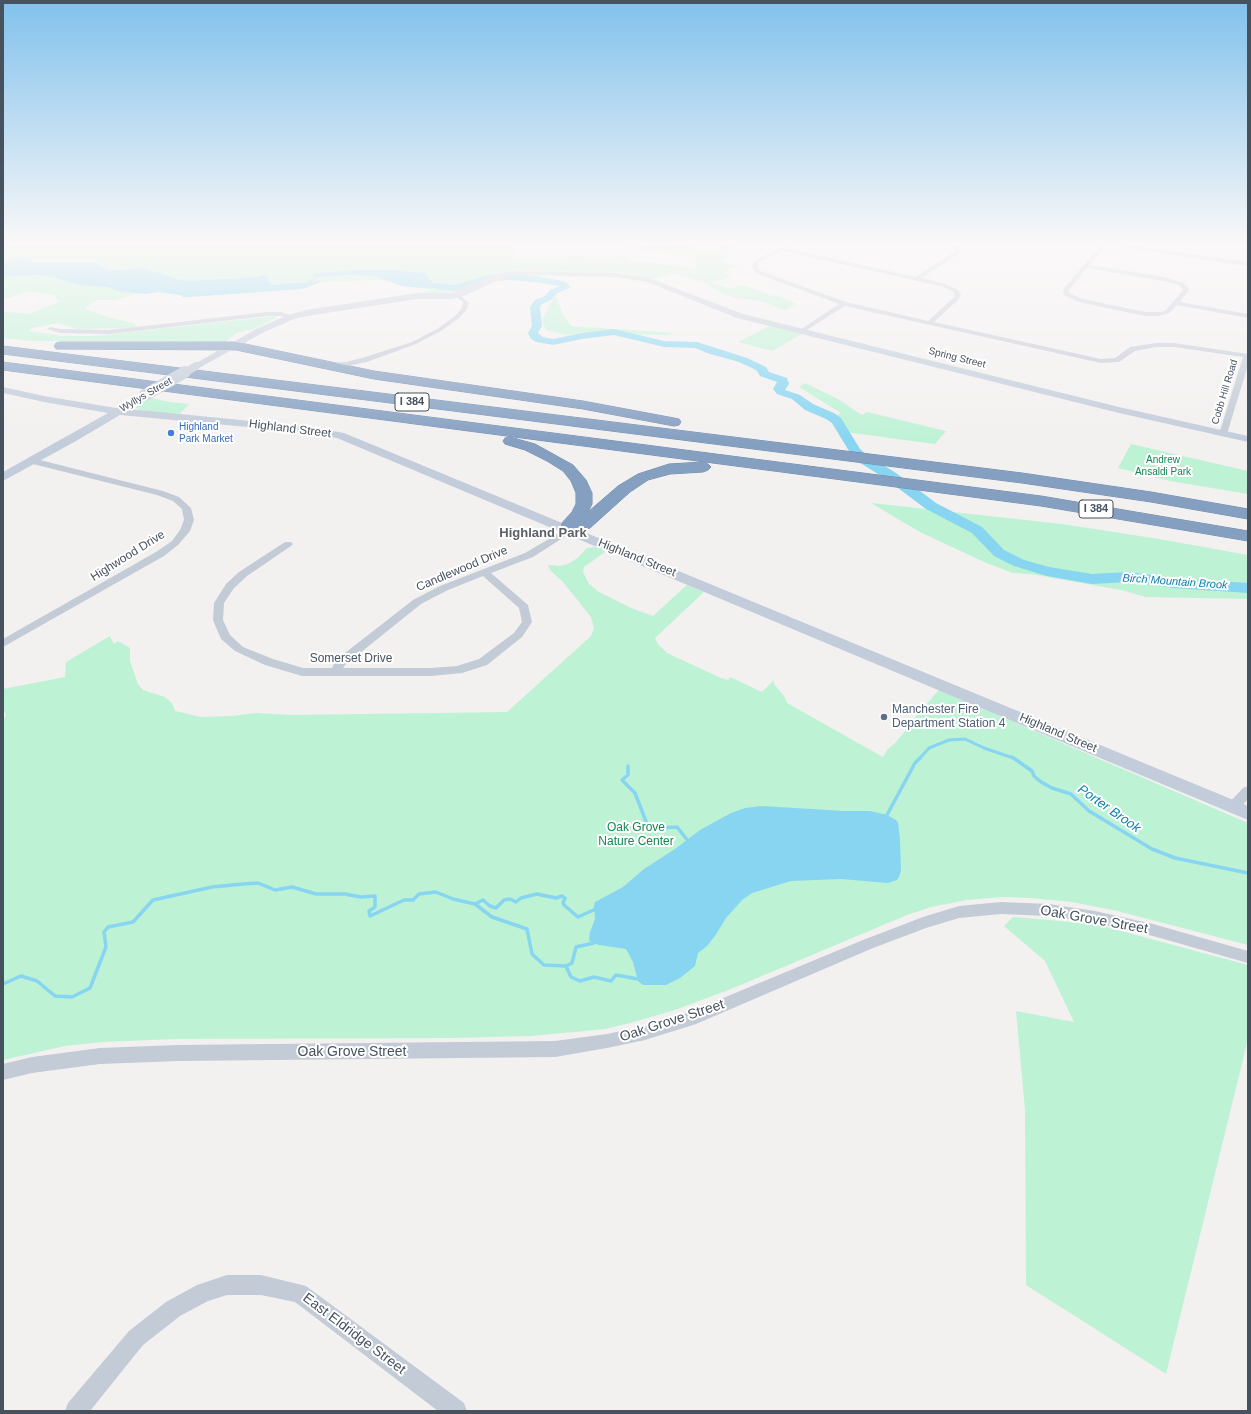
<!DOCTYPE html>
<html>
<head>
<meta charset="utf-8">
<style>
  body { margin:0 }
  #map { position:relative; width:1251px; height:1414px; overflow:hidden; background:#f3f0f0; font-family:Arial,sans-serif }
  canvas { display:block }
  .frame { position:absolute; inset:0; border:4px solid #47525f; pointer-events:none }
</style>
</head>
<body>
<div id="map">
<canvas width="1251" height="1414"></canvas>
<div class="frame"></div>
</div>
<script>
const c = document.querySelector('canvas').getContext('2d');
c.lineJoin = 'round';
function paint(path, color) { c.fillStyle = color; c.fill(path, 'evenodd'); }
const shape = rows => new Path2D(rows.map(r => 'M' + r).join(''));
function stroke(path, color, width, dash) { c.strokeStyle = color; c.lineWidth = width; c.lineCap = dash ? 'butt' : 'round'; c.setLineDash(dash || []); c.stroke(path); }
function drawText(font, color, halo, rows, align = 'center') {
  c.font = font + ' Arial,sans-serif'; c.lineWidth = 4; c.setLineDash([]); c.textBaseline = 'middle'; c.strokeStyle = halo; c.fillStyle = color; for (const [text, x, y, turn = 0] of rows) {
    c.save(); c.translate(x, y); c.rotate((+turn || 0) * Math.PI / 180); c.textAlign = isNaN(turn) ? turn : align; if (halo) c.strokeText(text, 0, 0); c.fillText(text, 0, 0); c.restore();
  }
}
paint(shape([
  [3,245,514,245,516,257,526,260,540,257,561,257,573,255,595,259,622,256,627,258,630,261,656,263,690,268,698,266,695,263,696,259,694,257,625,247,646,247,652,245,686,245,708,253,717,248,719,245,753,245,738,245,726,251,726,253,731,257,723,259,721,262,739,266,729,268,726,271,726,273,730,278,710,282,729,288,734,288,738,285,747,286,770,295,782,297,795,304,786,310,783,310,765,302,732,297,717,291,706,283,675,274,670,274,654,279,624,273,522,270,502,273,458,291,445,293,420,293,431,289,402,286,386,280,366,280,325,282,311,285,304,288,290,290,188,297,183,297,181,295,158,292,148,294,138,293,116,300,97,300,90,304,85,309,111,318,133,323,136,325,134,328,77,329,57,323,33,328,29,331,62,336,93,336,275,316,276,318,253,329,237,333,225,342,32,341,3,338,3,311,28,314,59,302,54,295,29,291,3,300],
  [555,294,563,315,571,326,673,333,669,335,654,335,592,332,566,335,546,330,542,321],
  [769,326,802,334,772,351,738,342],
  [805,383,838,399,862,415,867,412,946,431,935,444,838,431,830,420,841,413,799,387],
  [147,397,170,402,189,404,178,416,140,410,136,408,136,406,138,403],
  [1131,444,1248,471,1248,494,1170,481,1118,468],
  [871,503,1062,524,1159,539,1248,555,1248,599,1146,597,1121,590,1031,574,1013,573,984,562,920,532],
  [595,547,602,549,605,552,584,567,583,572,589,584,599,592,631,608,653,616,687,585,704,592,655,638,658,644,667,653,721,678,728,680,730,677,762,692,774,680,774,684,784,696,787,703,883,757,887,750,895,743,914,721,916,716,939,690,1248,823,1248,945,1113,910,1071,902,1031,898,1003,897,967,900,931,907,907,915,731,989,675,1010,630,1023,605,1029,532,1036,449,1038,177,1039,102,1042,65,1046,3,1060,3,720,6,715,3,708,3,689,65,677,66,662,110,636,114,644,118,641,130,648,130,661,138,684,143,690,165,697,172,703,175,711,201,717,232,716,256,713,291,715,507,712,591,636,594,628,591,617,563,582,551,571,548,566,549,565,560,566,568,564,576,559,587,548],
  [1013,917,1095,924,1248,965,1248,1039,1166,1374,1026,1285,1025,1110,1016,1011,1074,1022,1045,961,1004,926]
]), '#bdf2d5');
paint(shape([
  [26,258,26,260,32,260,34,263,56,262,96,263,108,270,114,270,147,268,148,270,162,273,176,279,192,281,257,277,263,275,267,276,269,282,274,285,320,281,314,285,302,289,188,297,183,297,181,295,158,292,146,294,117,291,109,287,88,286,71,283,57,278,41,275,3,276,3,262],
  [357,270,395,270,424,273,427,275,429,279,436,285,432,289,402,286,374,276,349,275,317,277,309,276,317,273],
  [762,806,844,811,870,811,887,815,896,820,898,823,900,839,901,870,899,877,897,880,888,883,841,879,791,881,752,893,742,900,726,918,715,936,707,946,698,953,695,966,680,978,666,985,643,985,638,981,633,962,626,949,599,945,589,941,590,932,595,919,594,906,595,902,623,887,644,869,675,849,700,830,731,813,745,808]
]), '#87d5f1');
stroke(shape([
  [307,283,319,276]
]), '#87d5f1', 1.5);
stroke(shape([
  [920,758,929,748,949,740,965,739,984,748,1013,758]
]), '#87d5f1', 3);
stroke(shape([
  [1012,757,1032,771,1034,776,1041,782,1052,788,1071,794,1089,811,1152,849,1175,858,1248,873],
  [628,766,628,775,622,780,635,793,647,824,661,828,677,827,689,842],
  [884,817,887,815,915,763,921,757],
  [475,904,483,900,490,906,496,908,504,900,510,899,516,902,521,898,537,894,556,898,562,896,565,898,563,903,564,905,578,917,598,908],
  [566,966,571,977,580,981,594,977,611,981,616,975,638,979],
  [3,984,21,976,37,981,55,996,72,997,90,988,106,947,104,932,108,927,133,922,153,900,212,887,243,884,258,883,275,890,292,887,316,894,345,894,361,897,375,896,375,907,369,911,370,916,404,900,413,900,419,894,436,892,453,899,475,904,492,917,527,929,532,954,544,965,566,966,572,963,576,947,594,943]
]), '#87d5f1', 3.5);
paint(shape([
  [508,274,535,276,563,281,566,282,571,287,556,294,551,300,542,304,540,307,542,326,538,333,543,337,553,339,582,333,614,329,664,341,697,342,747,358,766,367,769,372,787,378,789,384,785,390,800,395,813,404,834,413,841,418,860,449,867,455,896,473,936,503,982,527,1004,550,1024,560,1049,567,1092,574,1129,572,1174,578,1248,583,1248,593,1174,588,1129,582,1092,584,1047,576,1014,566,994,556,972,533,926,509,886,479,857,461,849,451,832,423,826,419,805,410,792,399,777,394,773,389,777,382,760,376,757,371,754,369,739,362,707,353,695,348,664,347,614,335,582,339,553,345,536,342,531,339,528,333,532,326,530,307,535,300,545,296,550,290,560,286,535,282,508,280,485,282,455,291,436,289,431,286,436,283,455,285,484,276,508,274]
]), '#87d5f1');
const highway = shape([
  [60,342,236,342,374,371,583,401,674,418,679,419,681,422,679,425,674,426,583,409,374,379,236,350,56,349,54,346,56,343,60,342],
  [3,346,1022,473,1151,492,1248,509,1248,519,1151,502,1022,483,3,354,3,346],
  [3,362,1041,496,1248,531,1248,541,1041,506,3,370,3,362],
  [510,437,535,444,573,465,586,480,592,493,592,504,588,512,618,486,638,474,669,464,703,462,708,464,711,467,708,470,703,472,670,474,648,480,630,492,590,528,569,535,563,534,561,530,561,524,572,512,576,504,576,493,571,481,563,471,547,461,525,450,505,444,503,441,505,438,510,437]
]);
stroke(highway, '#708aad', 1);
paint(shape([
  [786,245,793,245,787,248,915,277,954,252,955,249,951,245,957,245,961,249,959,254,921,278,945,284,958,290,961,294,959,299,934,322,1101,359,1115,358,1130,347,1156,343,1174,343,1248,354,1248,365,1227,434,1223,436,1219,434,1243,357,1174,347,1156,347,1135,351,1119,362,1101,363,845,306,802,333,800,332,800,330,839,304,756,273,752,268,752,264,757,259,786,245],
  [782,251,941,286,954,292,954,297,928,321,846,302,760,271,758,264,761,261,782,251],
  [1100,245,1106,245,1090,265,1164,277,1183,283,1188,287,1189,290,1180,302,1248,314,1248,318,1177,305,1169,313,1159,316,1145,316,1079,302,1064,295,1063,290,1100,245],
  [1087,268,1163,281,1179,285,1183,290,1165,311,1159,312,1145,312,1083,299,1069,293,1068,291,1087,268],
  [1118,245,1130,245,1248,262,1248,266,1121,247,1118,245],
  [450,295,460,295,469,303,467,309,459,318,441,331,416,344,367,362,346,366,327,367,323,365,327,363,346,362,362,358,412,342,437,329,455,316,461,309,463,303,462,301,457,298,450,297,450,295],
  [267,312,281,312,294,317,291,319,281,316,267,316,109,334,60,333,47,329,50,327,60,329,109,330,267,312],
  [32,458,163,491,179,497,191,508,194,520,190,531,178,545,164,556,3,647,3,639,156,552,172,541,180,530,184,520,182,509,173,501,157,495,29,463,28,461,29,459,32,458],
  [569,527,572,528,574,530,572,532,533,557,491,573,528,605,532,622,522,637,487,665,462,673,431,676,302,676,265,665,235,651,221,639,213,620,214,603,226,584,239,572,285,542,291,542,293,544,291,546,247,576,234,588,224,603,223,620,230,635,243,647,273,659,303,668,332,668,336,660,413,600,440,586,525,553,569,527],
  [483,576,519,608,522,622,514,633,479,659,457,666,431,668,343,668,345,665,421,604,448,590,483,576],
  [1248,786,1248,799,1238,810,1233,812,1228,810,1226,807,1228,804,1243,788,1248,786],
  [1001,902,1049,904,1095,911,1153,924,1248,951,1248,963,1153,936,1095,923,1049,916,1001,914,959,918,926,928,873,948,696,1024,645,1040,607,1048,555,1057,178,1061,100,1064,32,1073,3,1080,3,1064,32,1057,100,1048,178,1045,555,1041,607,1034,645,1026,687,1013,863,940,923,917,959,906,1001,902],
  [227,1275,261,1275,306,1286,464,1403,467,1411,438,1411,295,1302,261,1295,227,1295,208,1301,180,1316,143,1345,90,1411,65,1411,68,1403,129,1331,166,1302,197,1285,227,1275]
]), '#c3cbd6');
paint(shape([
  [514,271,615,273,649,278,743,314,1119,407,1248,436,1248,442,1119,413,737,318,647,282,615,277,514,275,505,277,464,296,452,299,417,299,307,316,294,319,264,332,199,368,193,368,191,366,258,328,288,315,306,310,417,293,452,293,500,273,514,271],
  [3,387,44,396,116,408,145,392,150,395,149,397,129,409,311,427,344,433,1248,806,1248,820,337,438,311,433,120,415,76,441,3,481,3,472,108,413,44,402,3,393,3,387]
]), '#c2ccda');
paint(highway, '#859fc1');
stroke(shape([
  [184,373,196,366]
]), '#c2ccda', 8);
stroke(shape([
  [145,395,185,372]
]), '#c2ccda', 12);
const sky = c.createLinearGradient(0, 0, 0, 443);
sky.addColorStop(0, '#81c1ec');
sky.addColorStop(0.55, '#faf8f8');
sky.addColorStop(1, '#faf8f800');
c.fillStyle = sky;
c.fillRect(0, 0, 1251, 443);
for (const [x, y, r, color] of [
  [171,433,4,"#3f7fe0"],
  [884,717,4,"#5c6f8a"]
]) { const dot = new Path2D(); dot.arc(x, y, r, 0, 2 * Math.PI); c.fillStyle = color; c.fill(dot); stroke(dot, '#fff', 1.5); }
drawText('10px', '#47525f', '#fff', [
  ["Spring Street",957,358,14],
  ["Cobb Hill Road",1225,392,-73],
  ["Wyllys Street",146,395,-30]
]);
drawText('10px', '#366cbe', '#fff', [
  ["Highland",179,427],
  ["Park Market",179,439]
], 'left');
drawText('10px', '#128653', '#fff', [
  ["Andrew",1163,460],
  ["Ansaldi Park",1163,472]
]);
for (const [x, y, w] of [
  [412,402,34],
  [1096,509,34]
]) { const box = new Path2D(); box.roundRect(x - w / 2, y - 9, w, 18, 3); c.fillStyle = '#fff'; c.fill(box); stroke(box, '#47525f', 1); }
drawText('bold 11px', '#47525f', null, [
  ["I 384",412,402],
  ["I 384",1096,509]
]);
drawText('italic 11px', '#057fac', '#fff', [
  ["Birch Mountain Brook",1175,582,4]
]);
drawText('12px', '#47525f', '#fff', [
  ["Highland Street",290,429,7],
  ["Highwood Drive",128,556,-32],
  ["Highland Street",637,558,22],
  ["Candlewood Drive",462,569,-23],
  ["Somerset Drive",351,659],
  ["Highland Street",1058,733,23]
]);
drawText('12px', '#4e5e75', '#fff', [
  ["Manchester Fire",892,710],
  ["Department Station 4",892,724]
], 'left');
drawText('12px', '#128653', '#fff', [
  ["Oak Grove",636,828],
  ["Nature Center",636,842]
]);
drawText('bold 13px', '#5c6066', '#fff', [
  ["Highland Park",543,533]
]);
drawText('italic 13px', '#057fac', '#fff', [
  ["Porter Brook",1109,809,35]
]);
drawText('14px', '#47525f', '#fff', [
  ["Oak Grove Street",1094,920,10],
  ["Oak Grove Street",672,1021,-18],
  ["Oak Grove Street",352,1052],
  ["East Eldridge Street",354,1334,37]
]);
</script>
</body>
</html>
